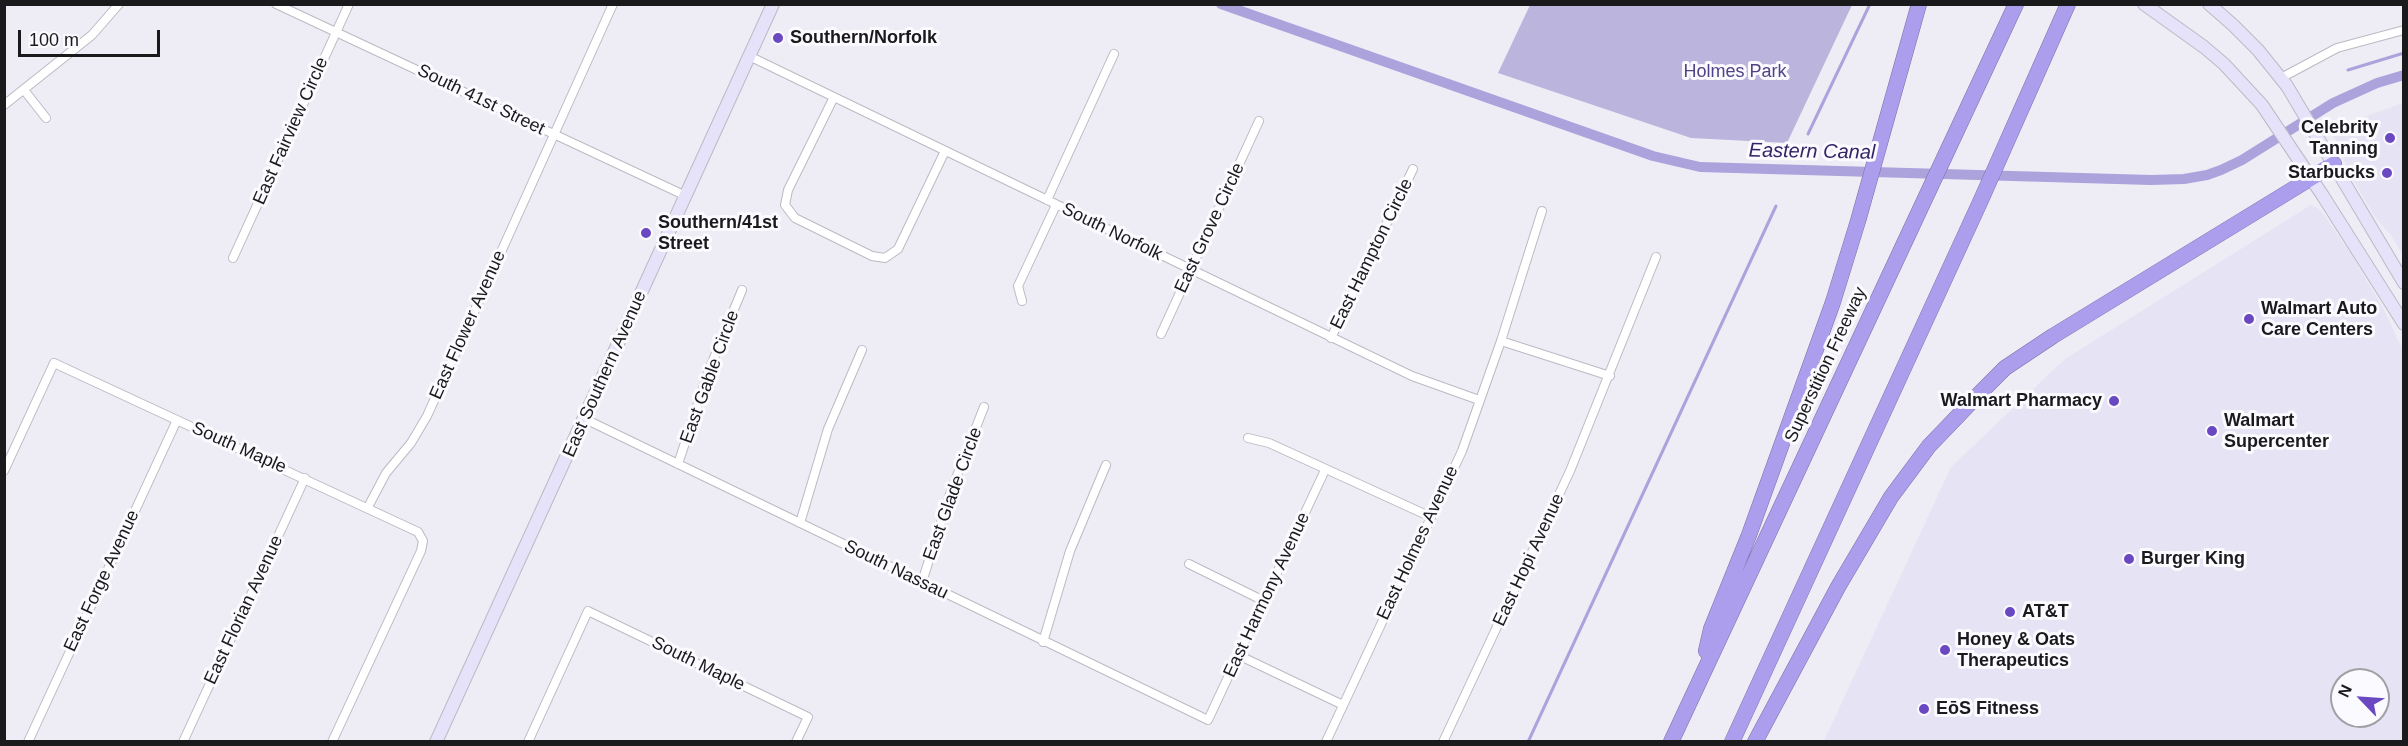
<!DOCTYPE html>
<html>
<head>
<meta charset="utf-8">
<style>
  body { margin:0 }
  #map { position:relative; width:2408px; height:746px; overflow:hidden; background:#eeedf6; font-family:Arial,sans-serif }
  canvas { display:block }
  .frame { position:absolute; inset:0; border:6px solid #1a1a1d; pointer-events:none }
  .north { position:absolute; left:2330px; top:668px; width:60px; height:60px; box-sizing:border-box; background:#fbfbff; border:2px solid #a1a1a5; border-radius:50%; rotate:295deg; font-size:16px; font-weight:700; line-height:24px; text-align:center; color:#1a1a1d }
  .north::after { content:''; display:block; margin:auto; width:21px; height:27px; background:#6a48c1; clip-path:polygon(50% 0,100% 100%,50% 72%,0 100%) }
  .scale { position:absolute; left:18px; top:30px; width:142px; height:27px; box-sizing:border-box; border:3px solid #1a1a1d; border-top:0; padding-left:8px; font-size:18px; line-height:21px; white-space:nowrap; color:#1a1a1d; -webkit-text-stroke:4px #fbfbff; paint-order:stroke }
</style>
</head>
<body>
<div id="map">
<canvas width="2408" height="746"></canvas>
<div class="frame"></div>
<div class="north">N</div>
<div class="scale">100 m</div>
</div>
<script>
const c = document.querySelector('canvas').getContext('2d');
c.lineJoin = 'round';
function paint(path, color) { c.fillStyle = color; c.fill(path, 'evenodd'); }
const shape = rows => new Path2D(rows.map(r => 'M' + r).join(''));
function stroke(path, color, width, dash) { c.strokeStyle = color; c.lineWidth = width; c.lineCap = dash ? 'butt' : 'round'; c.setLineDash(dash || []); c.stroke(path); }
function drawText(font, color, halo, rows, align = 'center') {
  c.font = font + ' Arial,sans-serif'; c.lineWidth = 6; c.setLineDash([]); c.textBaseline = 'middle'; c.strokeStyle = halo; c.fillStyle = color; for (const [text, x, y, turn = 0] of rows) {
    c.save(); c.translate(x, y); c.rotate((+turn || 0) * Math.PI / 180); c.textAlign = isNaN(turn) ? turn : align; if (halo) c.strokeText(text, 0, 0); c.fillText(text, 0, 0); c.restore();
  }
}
paint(shape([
  [2403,103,2404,103,2403,255,2391,235,2375,217,2348,172,2340,146,2332,134,2356,120],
  [2311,205,2318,208,2322,212,2351,254,2384,310,2403,351,2403,741,1824,741,1951,467,2065,359],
  [2342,680,2378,680,2378,716,2342,716]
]), '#e5e3f4');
paint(shape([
  [1530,5,1530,4,1852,5,1787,143,1691,138,1498,73]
]), '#bbb5dd');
stroke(shape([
  [2348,70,2404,53],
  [1808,134,1870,4],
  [1528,742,1776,206]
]), '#aca3dc', 3);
stroke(shape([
  [1221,4,1653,156,1700,167,2151,180,2184,179,2207,175,2221,170,2242,160,2333,103,2377,83,2404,75]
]), '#aca3dc', 10);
const minor = shape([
  [276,4,686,196],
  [749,56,1412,376,1479,400],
  [2281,78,2337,48,2404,30],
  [24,90,46,118],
  [834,97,788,190,785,205,795,218,872,256,885,258,898,249,945,151],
  [4,105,92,35,119,4],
  [1047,200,1114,54],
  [233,258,349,4],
  [1022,301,1018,286,1056,205],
  [1161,334,1259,121],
  [1331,338,1413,169],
  [1501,341,1610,376],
  [585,419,1208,720,1325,470],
  [1248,438,1269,443,1431,517],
  [678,464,709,370,742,290],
  [4,471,54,363,418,532,423,541,421,551,332,742],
  [368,507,386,473,411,443,427,416,613,4],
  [800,523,828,429,862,350],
  [1189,564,1264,601],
  [922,582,951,491,984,407],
  [1043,642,1070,551,1106,465],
  [1238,655,1343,705],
  [28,742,177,420],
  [183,742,305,478],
  [528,742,588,611,808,717,796,742],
  [1326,742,1462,451,1501,341,1542,211],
  [1443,742,1570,471,1656,257]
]);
const secondary = shape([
  [2144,4,2204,47,2224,64,2262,105,2323,196,2404,324],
  [2209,4,2233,25,2258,50,2287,86,2404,283],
  [436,742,773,4]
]);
const motorway = shape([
  [1706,651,1711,629,1749,535,1833,302,1858,221,1919,4],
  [1671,742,2016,4],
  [1732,742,1981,200,2068,4],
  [1755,742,1838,587,1891,497,1929,446,1979,394,2005,368,2053,336,2334,164]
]);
stroke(minor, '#bbbac3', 10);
stroke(secondary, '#bbbac3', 14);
stroke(motorway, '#7970a4', 16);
stroke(minor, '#fff', 8);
stroke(secondary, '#e6e2fa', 12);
stroke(motorway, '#ac9eed', 15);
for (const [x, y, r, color] of [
  [778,38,6,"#6a48c1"],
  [2390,138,6,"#6a48c1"],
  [2387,173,6,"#6a48c1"],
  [646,233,6,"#6a48c1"],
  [2249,319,6,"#6a48c1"],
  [2114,401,6,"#6a48c1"],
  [2212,431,6,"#6a48c1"],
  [2129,559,6,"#6a48c1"],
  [2010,612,6,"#6a48c1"],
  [1945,650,6,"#6a48c1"],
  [1924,709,6,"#6a48c1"]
]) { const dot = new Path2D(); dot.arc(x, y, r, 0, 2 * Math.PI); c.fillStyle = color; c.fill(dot); stroke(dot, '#fbfbff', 2); }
drawText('bold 18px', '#1a1a1d', '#fbfbff', [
  ["Southern/Norfolk",790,38],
  ["Celebrity",2378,128,"right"],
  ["Tanning",2378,149,"right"],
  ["Starbucks",2375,173,"right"],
  ["Southern/41st",658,223],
  ["Street",658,244],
  ["Walmart Auto",2261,309],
  ["Care Centers",2261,330],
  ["Walmart Pharmacy",2102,401,"right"],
  ["Walmart",2224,421],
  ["Supercenter",2224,442],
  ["Burger King",2141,559],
  ["AT&T",2022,612],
  ["Honey & Oats",1957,640],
  ["Therapeutics",1957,661],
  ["EōS Fitness",1936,709]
], 'left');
drawText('18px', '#524287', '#fbfbff', [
  ["Holmes Park",1735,72]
]);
drawText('18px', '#1a1a1d', '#fbfbff', [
  ["South 41st Street",481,100,26],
  ["East Fairview Circle",291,131,-66],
  ["East Grove Circle",1210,228,-65],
  ["South Norfolk",1112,232,26],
  ["East Hampton Circle",1372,254,-64],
  ["East Flower Avenue",468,325,-66],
  ["Superstition Freeway",1826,365,-65],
  ["East Southern Avenue",605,374,-66],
  ["East Gable Circle",710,377,-70],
  ["South Maple",239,448,24],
  ["East Glade Circle",953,494,-70],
  ["East Holmes Avenue",1418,543,-65],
  ["East Hopi Avenue",1529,560,-65],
  ["South Nassau",896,570,26],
  ["East Forge Avenue",102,581,-65],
  ["East Harmony Avenue",1267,595,-65],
  ["East Florian Avenue",244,610,-65],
  ["South Maple",698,664,26]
]);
drawText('italic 20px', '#362466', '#fbfbff', [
  ["Eastern Canal",1812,152,1]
]);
</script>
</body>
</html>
